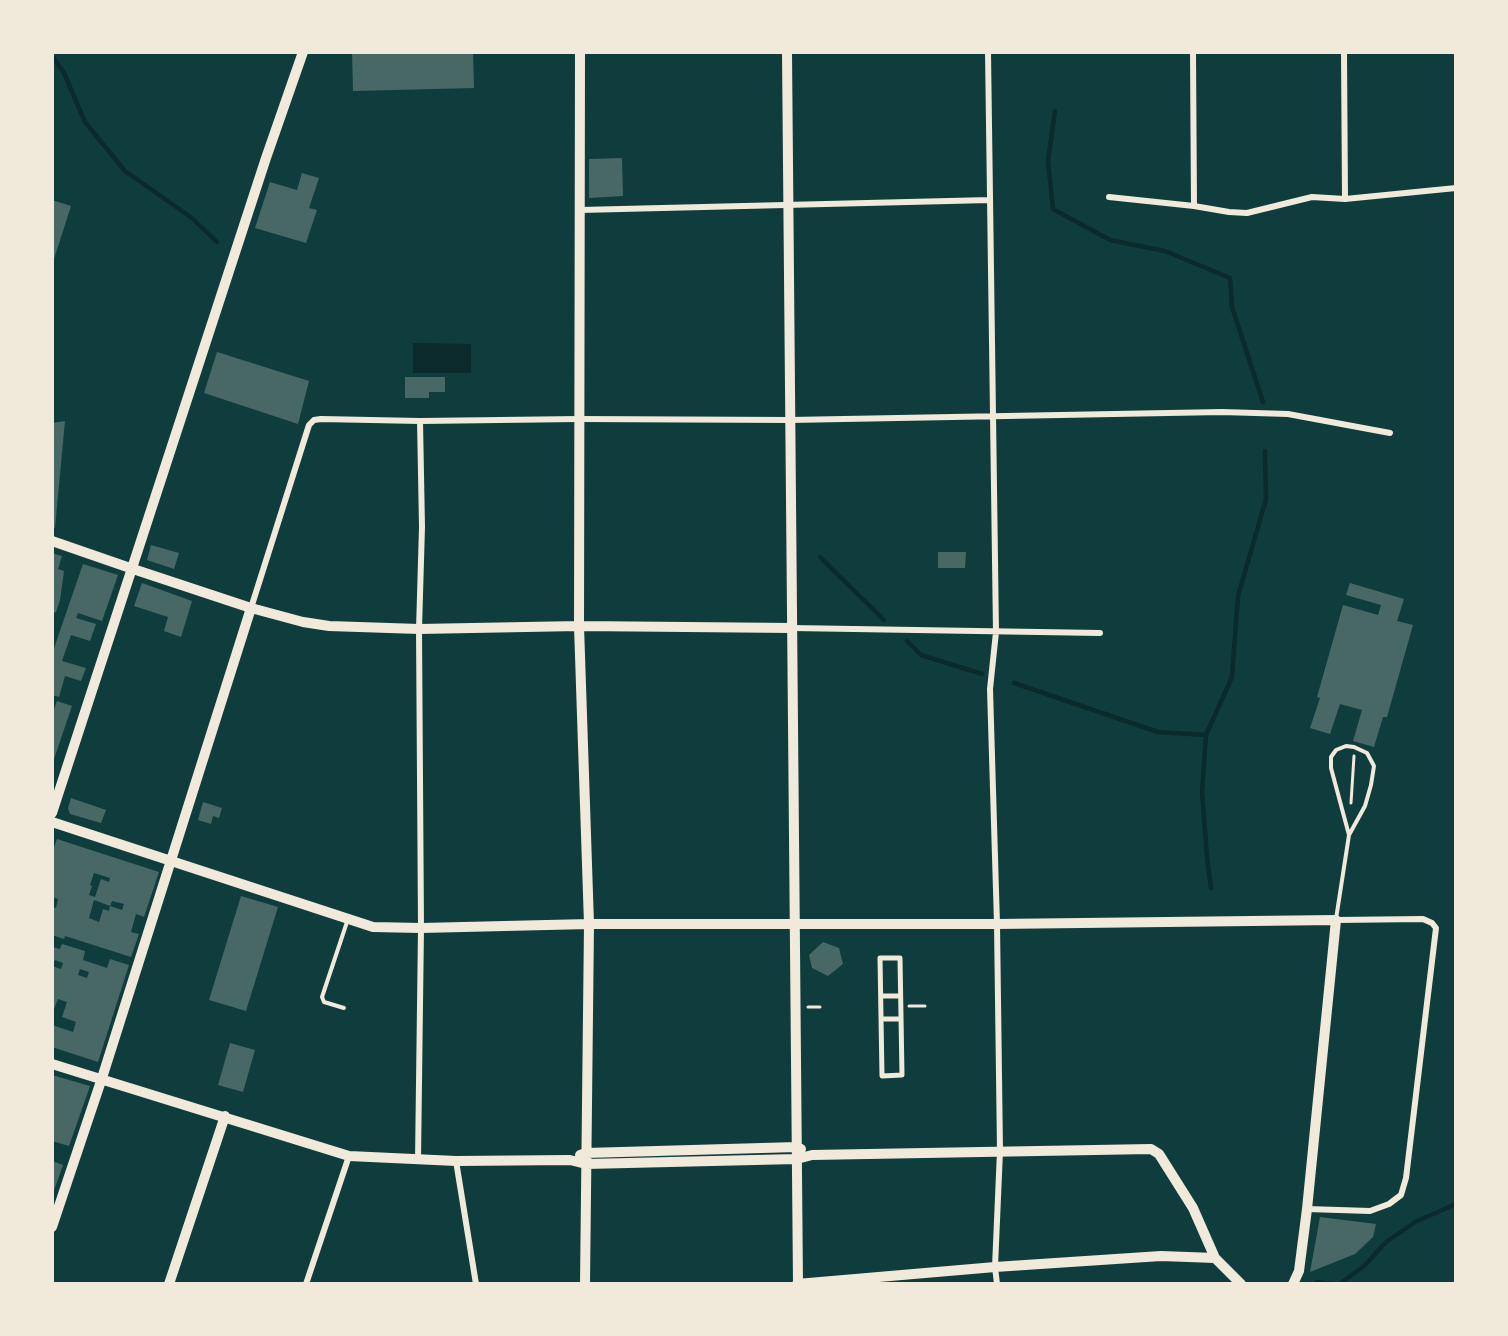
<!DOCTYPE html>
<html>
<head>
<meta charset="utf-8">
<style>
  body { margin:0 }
  #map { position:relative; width:1508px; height:1336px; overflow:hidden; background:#0f3d3e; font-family:Mulish,sans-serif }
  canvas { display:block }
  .frame { position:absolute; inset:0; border:54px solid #f1e9da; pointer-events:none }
</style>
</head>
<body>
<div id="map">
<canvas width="1508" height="1336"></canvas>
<div class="frame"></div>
</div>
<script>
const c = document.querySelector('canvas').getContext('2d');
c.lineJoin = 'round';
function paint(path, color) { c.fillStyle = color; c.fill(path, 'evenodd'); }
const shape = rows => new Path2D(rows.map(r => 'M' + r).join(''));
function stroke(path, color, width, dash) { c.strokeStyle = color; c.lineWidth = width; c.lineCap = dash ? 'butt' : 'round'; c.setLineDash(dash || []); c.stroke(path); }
paint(shape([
  [413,343,471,344,471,373,413,373]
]), '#0a2a2b');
stroke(shape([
  [52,56,64,73,85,122,125,171,192,218,217,242],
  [1055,111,1048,161,1053,209,1110,240,1165,251,1230,278,1232,307,1263,402],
  [820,557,884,620],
  [907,641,921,655,982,674],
  [1014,683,1158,732,1206,735],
  [1211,888,1207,857,1202,792,1206,735,1232,677,1238,596,1266,499,1265,451],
  [1317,1282,1332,1284],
  [1340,1284,1365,1265,1386,1242,1417,1221,1456,1204]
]), '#0a2a2b', 4.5);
paint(shape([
  [352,52,473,52,474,88,353,91],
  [622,158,623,196,589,198,589,159],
  [302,173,319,178,309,208,317,210,306,243,255,228,270,182,297,190],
  [52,200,71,206,53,262,52,262],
  [217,352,309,381,298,424,204,393],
  [405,377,445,377,445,392,429,392,429,398,405,398],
  [65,421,55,528,52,527,52,423],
  [151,545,179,553,174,569,147,560],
  [938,552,966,552,965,568,938,568],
  [52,553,62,556,58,569,64,571,60,600,56,612,52,613],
  [83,564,118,575,102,621,78,613,76,618,96,624,90,641,71,635,62,661,86,668,81,681,65,676,59,697,52,695,52,654],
  [142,583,192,601,181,637,164,631,168,617,134,606],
  [1350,583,1404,599,1397,621,1413,625,1387,717,1383,717,1374,747,1353,741,1362,710,1340,704,1330,734,1310,728,1320,698,1317,697,1343,605,1378,615,1381,605,1346,595],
  [57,701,72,706,53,762,52,715],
  [71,798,106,810,101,823,70,814,68,808],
  [203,802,222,808,219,818,213,816,211,824,198,820],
  [57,839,159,872,144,917,136,914,131,932,139,934,131,957,65,936,64,939,52,935,54,928,52,927,52,907,56,908,58,899,52,897,52,853],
  [94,873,110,878,109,882,101,879,95,897,89,895,92,886,90,885],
  [94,900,110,906,112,901,124,904,122,910,110,906,109,911,103,909,99,922,89,918],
  [241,896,278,907,246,1011,209,1000],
  [823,942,839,948,843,964,828,976,812,968,809,955],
  [62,944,85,951,83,960,107,968,110,959,129,965,98,1062,52,1047,52,1025,73,1032,76,1022,62,1017,67,1002,58,999,52,1014,52,966,61,969,63,963,55,960,52,965,52,947,60,949],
  [80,969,89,972,87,978,78,975],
  [230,1043,255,1050,243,1092,218,1085],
  [52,1075,90,1086,69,1146,52,1141],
  [52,1161,63,1165,53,1193,52,1193],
  [1320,1217,1376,1224,1373,1237,1355,1254,1310,1272]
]), '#486865');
stroke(shape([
  [1351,803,1354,756],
  [909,1006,925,1006],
  [808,1007,820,1007]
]), '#f1e9da', 3);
stroke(shape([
  [1336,919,1349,835,1365,806,1371,785,1374,766,1367,753,1354,747,1346,746,1336,750,1331,757,1331,768,1349,835],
  [344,1008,324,1002,322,997,348,919]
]), '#f1e9da', 4);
stroke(shape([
  [880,958,900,958,902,1075,882,1076,880,958],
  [881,996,900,996],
  [881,1019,901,1019]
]), '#f1e9da', 5);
stroke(shape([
  [988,52,996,632,990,689,997,924,1000,1151,995,1267,997,1284],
  [1193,52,1194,206],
  [1344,52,1345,199],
  [1109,197,1194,206,1229,212,1247,213,1312,197,1345,199,1456,188],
  [580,210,990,200],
  [251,608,309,425,314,420,321,419,420,421,579,419,790,420,1222,412,1288,414,1390,433],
  [792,628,1100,633],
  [418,1160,421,928,419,629,422,527,420,421],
  [456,1161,476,1284],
  [1307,1209,1370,1211,1389,1204,1401,1195,1406,1178,1436,928,1432,923,1423,919,1336,920],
  [306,1284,349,1156]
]), '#f1e9da', 6);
stroke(shape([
  [580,52,579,626,589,924,585,1284],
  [787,52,798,1283],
  [52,541,133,569,251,608,303,622,329,626,419,629,579,626,792,628],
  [52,813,266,158,303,52],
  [52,822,373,927,421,928,589,924,997,924,1336,920,1307,1209,1299,1271,1293,1284],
  [52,1064,349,1156,456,1161,570,1160,586,1164,797,1159,812,1155,1151,1149,1159,1154,1193,1208,1215,1258,1241,1284],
  [580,1155,586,1153,797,1147,801,1149],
  [52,1227,102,1078,251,608],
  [169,1284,225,1116],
  [797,1284,995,1267,1161,1256,1215,1258]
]), '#f1e9da', 10);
</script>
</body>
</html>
